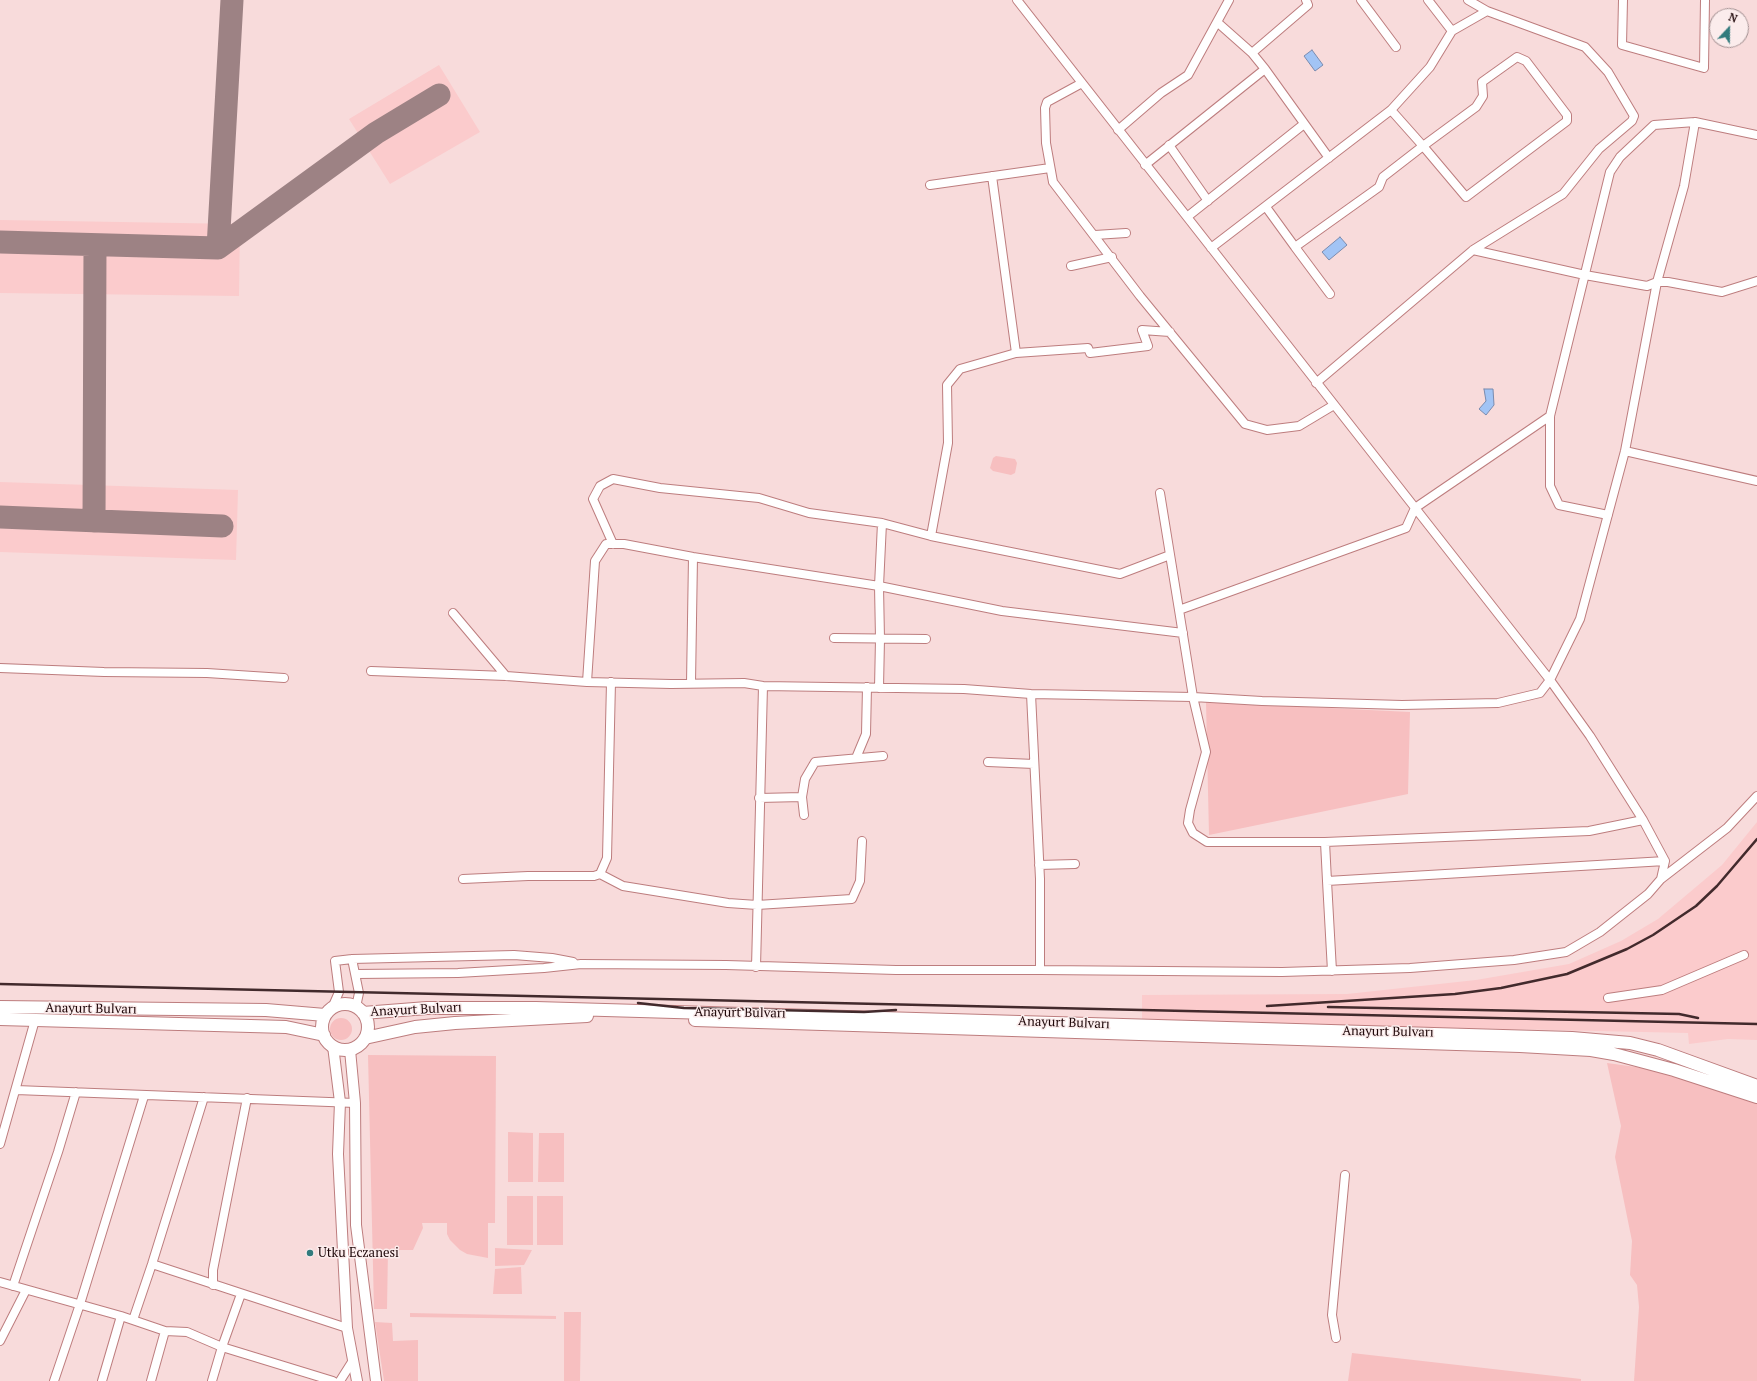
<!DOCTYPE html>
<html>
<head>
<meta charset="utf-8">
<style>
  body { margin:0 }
  #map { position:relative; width:1757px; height:1381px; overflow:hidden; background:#f8dbdb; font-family:"PT Serif",serif }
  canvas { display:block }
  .north { position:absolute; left:1709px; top:8px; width:40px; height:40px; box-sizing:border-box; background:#fbecec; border:1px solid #a29091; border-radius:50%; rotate:22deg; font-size:11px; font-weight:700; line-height:16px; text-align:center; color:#1d0608 }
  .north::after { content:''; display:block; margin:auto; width:14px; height:18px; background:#327b7d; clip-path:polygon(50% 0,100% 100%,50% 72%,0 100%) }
</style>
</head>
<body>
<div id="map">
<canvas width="1757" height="1381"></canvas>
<div class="north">N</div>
</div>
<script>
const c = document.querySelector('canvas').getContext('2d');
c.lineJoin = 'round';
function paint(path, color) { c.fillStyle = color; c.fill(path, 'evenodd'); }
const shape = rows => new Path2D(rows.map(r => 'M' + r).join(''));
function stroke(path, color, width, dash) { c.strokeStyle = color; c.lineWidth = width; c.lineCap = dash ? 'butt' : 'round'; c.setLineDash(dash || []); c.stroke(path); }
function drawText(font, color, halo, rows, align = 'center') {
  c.font = font + ' "PT Serif",serif'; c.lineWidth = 3; c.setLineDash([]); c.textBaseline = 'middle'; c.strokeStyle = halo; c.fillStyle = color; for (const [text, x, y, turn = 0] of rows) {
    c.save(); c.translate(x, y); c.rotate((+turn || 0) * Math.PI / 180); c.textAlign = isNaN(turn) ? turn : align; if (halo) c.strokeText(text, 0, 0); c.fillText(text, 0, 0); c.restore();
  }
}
paint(shape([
  [439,65,480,132,390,184,349,119],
  [0,220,240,224,239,296,0,293],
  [0,482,238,490,236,560,0,552],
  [1757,822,1757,1040,1728,1039,1689,1044,1688,1033,1142,1021,1142,995,1347,994,1476,980,1569,964,1621,941,1658,919,1722,865]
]), '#fbcbcc');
paint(shape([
  [996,456,1015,459,1017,463,1015,473,1011,475,993,471,990,468,993,458],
  [1206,702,1410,712,1408,794,1209,835],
  '330 1029a11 11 0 1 1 22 0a11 11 0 1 1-22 0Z',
  [368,1055,496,1056,495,1223,488,1223,488,1258,467,1254,460,1250,450,1240,447,1234,447,1223,422,1223,423,1228,413,1250,388,1250,387,1309,374,1309],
  [1607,1063,1680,1073,1757,1100,1757,1381,1634,1381,1639,1307,1637,1285,1630,1275,1632,1241,1615,1157,1621,1126],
  [508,1132,533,1133,533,1182,508,1182],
  [539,1133,564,1133,564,1182,538,1182],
  [507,1196,533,1196,533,1245,507,1245],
  [537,1196,563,1196,563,1245,537,1245],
  [495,1248,532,1250,524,1265,495,1266],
  [521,1267,522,1294,493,1294,495,1269],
  [564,1312,581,1312,580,1381,564,1381],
  [410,1313,556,1316,556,1319,410,1317],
  [375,1322,392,1323,393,1341,418,1340,418,1381,384,1381],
  [1352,1353,1581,1379,1581,1381,1348,1381]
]), '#f7bfc0');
const water = shape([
  [1312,50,1323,65,1315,71,1304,56,1312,50],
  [1340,237,1347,245,1329,260,1322,252,1340,237],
  [1484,389,1493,389,1494,405,1486,415,1479,409,1486,401,1484,389]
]);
paint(water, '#a2c4f5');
stroke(water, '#7a8bae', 1);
stroke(shape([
  [0,242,218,248,376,133,439,95],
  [218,248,232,0],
  [0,517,222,526],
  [94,521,95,246]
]), '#9d8284', 23);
const minor = shape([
  [1361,0,1396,47],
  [1428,0,1452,31],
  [1468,0,1487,11],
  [1623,0,1622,45,1704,68,1705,0],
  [1217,22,1252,53,1265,69],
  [1252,53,1308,5,1306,0],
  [1082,83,1047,102,1045,108,1046,143,1053,182,1140,296,1245,424,1267,430,1299,426,1334,405],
  [1118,130,1161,93,1188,75,1229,0],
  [1169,145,1208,201],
  [1145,165,1265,69,1329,158],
  [992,176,1016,353],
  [930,185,1050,168],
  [1266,207,1295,247,1379,187,1383,177,1423,146,1476,107,1483,96,1482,82,1517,57,1526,61,1567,115,1567,121,1466,197,1423,146,1391,110],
  [1187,217,1304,124],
  [1095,235,1126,233],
  [1295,247,1330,294],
  [1211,248,1391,110,1430,67,1452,31,1487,11,1585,47,1608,72,1634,116,1632,121,1599,149,1563,194,1473,250,1316,383],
  [1473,250,1585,275,1647,286,1657,282,1668,282,1722,292,1757,281],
  [1071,266,1112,257],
  [1550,416,1415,508,1406,528,1179,610,1193,697,1206,752,1190,810,1188,823,1193,833,1207,842,1325,842,1589,831,1643,820],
  [1625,451,1757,481],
  [1160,493,1179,610],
  [1608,515,1559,505,1550,486,1550,416,1610,172,1620,157,1654,125,1695,122],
  [931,536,948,443,947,385,960,369,1016,353,1088,348,1090,353,1148,346,1142,330,1170,332],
  [613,544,593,499,600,486,613,479,660,488,759,498,809,513,882,523,931,536,1120,574,1170,555],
  [453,613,506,676],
  [834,638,926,639],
  [0,668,104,672,207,673,284,678],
  [371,671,506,676,587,682,671,684,744,683,763,686,964,689,1031,694,1193,697,1262,701,1402,705,1498,703,1540,693,1550,680,1580,619,1625,451,1657,282,1684,186,1695,122,1757,135],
  [587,682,595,561,606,544,624,544,693,557,879,586,1002,611,1183,633],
  [691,683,693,557],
  [879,688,880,639,879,586,882,523],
  [1031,694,1040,879,1040,970],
  [856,758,866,734,867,687],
  [988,762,1034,764],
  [802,797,804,815],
  [759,798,802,797,805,779,815,762,883,756],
  [1325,842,1327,881,1665,861],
  [1039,865,1075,864],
  [600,874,623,886,728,903,757,905,852,899,860,881,862,841],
  [463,879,528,876,594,876,600,874,607,858,611,682],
  [1661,879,1727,828,1757,796],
  [1327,881,1332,971],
  [352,959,359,993,356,1007],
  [756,967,763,686],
  [356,974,458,973,544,968,581,964,726,965,896,970,1040,970,1282,972,1410,968,1514,960,1566,952,1600,932,1648,894,1661,879,1665,861,1643,820,1590,736,1550,680,1017,0],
  [1608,998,1662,990,1744,955],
  [332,1008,339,992,335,961,352,959,514,955,552,958,573,962],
  [16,1090,355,1103],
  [0,1144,35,1020],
  [152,1264,347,1328],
  [0,1282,121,1316,165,1331,187,1332,222,1347,333,1381],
  [213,1285,213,1270,247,1098],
  [13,1286,58,1152,76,1092],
  [133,1320,152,1264,204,1097],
  [1336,1338,1332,1315,1345,1175],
  [0,1341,26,1290],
  [54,1381,80,1304,144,1096],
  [102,1381,121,1316],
  [151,1381,165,1331],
  [212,1381,222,1347,241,1294],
  [340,1381,352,1362]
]);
const tertiary = shape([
  [333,1046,340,1102,338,1154,347,1328,357,1381],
  [350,1050,355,1103,356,1225,376,1381]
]);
const secondary = shape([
  '322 1027a23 23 0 1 1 46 0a23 23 0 1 1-46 0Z',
  [0,1007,266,1010,325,1015],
  [363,1013,427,1008,536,1008,1572,1038,1630,1043,1658,1050,1757,1086],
  [0,1019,286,1027,324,1035],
  [695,1020,1520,1046,1591,1050,1614,1054,1674,1070,1757,1097],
  [365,1038,415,1027,455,1023,587,1016]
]);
stroke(minor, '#bd7d7e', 10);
stroke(tertiary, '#bd7d7e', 12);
stroke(secondary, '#bd7d7e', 14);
stroke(minor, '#fff', 8);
stroke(tertiary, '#fff', 10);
stroke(secondary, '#fff', 12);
stroke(shape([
  [0,984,1757,1024],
  [638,1003,684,1008,864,1012,896,1010],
  [1267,1006,1455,994,1501,988,1567,974,1627,949,1653,935,1696,906,1717,886,1757,839],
  [1328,1007,1679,1014,1698,1018]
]), '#422a2c', 2.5);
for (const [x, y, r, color] of [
  [310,1253,4,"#327b7d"]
]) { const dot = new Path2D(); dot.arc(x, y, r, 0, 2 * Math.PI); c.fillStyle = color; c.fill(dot); stroke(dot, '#fbecec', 1.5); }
drawText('13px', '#1d0608', '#fbecec', [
  ["Anayurt Bulvarı",91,1009,1],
  ["Anayurt Bulvarı",416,1010,-3],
  ["Anayurt Bulvarı",740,1013,1],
  ["Anayurt Bulvarı",1064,1023,2],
  ["Anayurt Bulvarı",1388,1032,1]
]);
drawText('13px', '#1d0608', '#fbecec', [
  ["Utku Eczanesi",318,1253]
], 'left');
</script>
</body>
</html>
